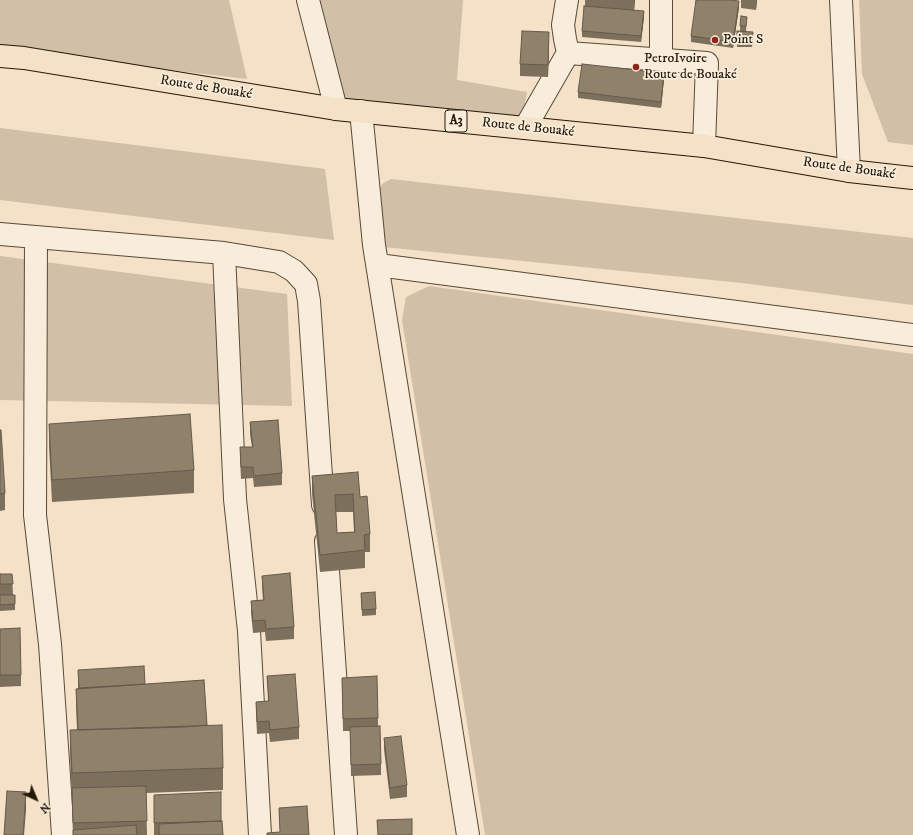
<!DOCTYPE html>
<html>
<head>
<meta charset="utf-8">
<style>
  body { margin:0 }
  #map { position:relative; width:913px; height:835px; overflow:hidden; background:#f4e1c7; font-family:"IM FELL DW Pica",serif }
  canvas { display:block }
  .north { position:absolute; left:16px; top:779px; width:40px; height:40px; -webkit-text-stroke:3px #f8ecdb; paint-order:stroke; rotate:136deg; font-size:11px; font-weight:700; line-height:16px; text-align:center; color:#241808 }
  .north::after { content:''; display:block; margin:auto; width:14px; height:18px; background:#241808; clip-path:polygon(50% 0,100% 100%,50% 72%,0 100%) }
</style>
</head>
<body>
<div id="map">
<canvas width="913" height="835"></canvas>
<div class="north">N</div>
</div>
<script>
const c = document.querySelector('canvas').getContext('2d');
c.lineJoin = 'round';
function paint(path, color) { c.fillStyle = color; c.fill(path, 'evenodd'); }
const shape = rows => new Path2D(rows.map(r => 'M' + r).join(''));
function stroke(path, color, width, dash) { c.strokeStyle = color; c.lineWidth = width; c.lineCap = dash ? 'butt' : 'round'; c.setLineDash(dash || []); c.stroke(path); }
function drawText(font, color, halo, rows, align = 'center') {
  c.font = font + ' "IM FELL DW Pica",serif'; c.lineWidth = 3.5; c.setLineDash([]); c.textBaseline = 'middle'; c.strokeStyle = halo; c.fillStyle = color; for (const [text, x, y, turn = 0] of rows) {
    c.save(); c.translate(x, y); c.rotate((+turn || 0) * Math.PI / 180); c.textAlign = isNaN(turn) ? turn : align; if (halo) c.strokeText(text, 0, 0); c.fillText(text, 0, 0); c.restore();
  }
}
paint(shape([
  [0,0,229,0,247,79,0,50],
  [313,0,463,0,457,80,527,92,521,124,339,106],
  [859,0,913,0,913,145,888,142,862,74],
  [0,128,325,169,334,240,0,200],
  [391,179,913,238,913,305,742,283,383,247,379,191,382,184],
  [0,256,287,294,292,406,0,400],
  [429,286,913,354,913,835,485,835,402,320,406,297]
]), '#d1bfa7');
const minor = shape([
  [308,0,336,109],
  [567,0,563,25,565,39,568,53],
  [661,0,661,59],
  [841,0,849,171],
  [361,111,374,245,468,835],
  [525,128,568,53,707,63,704,146],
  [0,234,224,253,279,262,294,271,306,284,309,301,323,505],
  [36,237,35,515,50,644,63,835],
  [224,253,235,499,249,631,260,835],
  [378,265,913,335],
  [326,541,346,835]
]);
const highway = shape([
  [0,56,24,58,336,109,704,146,849,171,913,178]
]);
stroke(minor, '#584a38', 24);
stroke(highway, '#241808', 24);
stroke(minor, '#f8ecdb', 22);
stroke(highway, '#f4e1c7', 22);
paint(shape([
  [585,0,635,0,634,10,644,17,641,42,582,37,582,31,585,6],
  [741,0,757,0,756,10,741,8],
  [739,7,733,48,691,42,691,36],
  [741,16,747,17,746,31,753,38,752,47,737,47,737,31,740,31],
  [549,44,548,77,520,76,520,64],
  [664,79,661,108,578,98,578,92],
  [250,422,282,473,282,485,254,487,253,478,241,479,240,459,240,447,252,447,250,434],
  [49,424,194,470,194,493,52,502,49,446],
  [0,430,5,493,5,510,0,511],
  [312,476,360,497,370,534,370,552,365,552,365,568,320,572,312,494],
  [336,512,353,512,354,532,337,533],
  [0,574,12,574,13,595,15,595,15,610,0,611],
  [262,576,294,627,294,639,266,641,265,632,253,633,251,613,251,601,263,600,262,587],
  [361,593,376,609,376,615,362,616],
  [0,629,21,675,21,686,0,687],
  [78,670,145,684,204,680,207,726,223,768,223,790,146,793,147,835,73,835,70,753,70,730,77,730,76,706,76,689,78,688],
  [267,676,299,727,299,739,270,742,269,733,257,734,256,714,256,702,268,701],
  [342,678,378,718,378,726,381,764,381,775,351,776,350,731,343,731],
  [384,738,407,785,407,797,390,799,384,750],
  [154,795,221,821,223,835,154,835],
  [279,808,309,835,280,832]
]), '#7c6f5c');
paint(shape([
  [634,0,635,0,634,11],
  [756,0,757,0,756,10],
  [739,1,739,7,733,48,733,42],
  [644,11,644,17,641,42,641,36],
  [549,32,549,44,548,77,548,65],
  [664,73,664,79,661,108,661,102],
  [26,792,26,809,24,835,23,835]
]), '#655a4b');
const building = shape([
  [696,0,729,0,739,1,733,42,691,36,696,0],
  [584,6,644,11,641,36,582,31,584,6],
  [741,16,747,17,746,26,740,26,741,16],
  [522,31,549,32,548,65,520,64,522,31],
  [737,31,753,32,752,41,737,41,737,31],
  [582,64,664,73,661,102,578,92,582,64],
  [190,414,194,470,52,480,49,424,190,414],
  [278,420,282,473,254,476,253,467,241,467,240,447,253,447,250,422,278,420],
  [0,430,1,430,5,493,0,494,0,430],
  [358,472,360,497,367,496,370,534,364,535,365,550,320,555,312,476,358,472],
  [353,494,355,532,337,533,335,495,353,494],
  [290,573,294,627,266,629,265,620,253,621,251,601,264,600,262,576,290,573],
  [0,574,12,574,13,584,0,584,0,574],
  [375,592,376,609,362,610,361,593,375,592],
  [0,595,15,595,15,604,0,605,0,595],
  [20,628,21,675,0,675,0,629,20,628],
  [144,666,145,684,79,688,78,670,144,666],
  [295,674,299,727,270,730,269,721,257,722,256,702,269,701,267,676,295,674],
  [377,676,378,718,343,719,342,678,377,676],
  [204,680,207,725,185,727,78,730,76,689,204,680],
  [222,725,223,768,72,773,70,730,222,725],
  [380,726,381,764,351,765,350,727,380,726],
  [401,736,407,785,390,788,384,738,401,736],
  [146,786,147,821,73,823,72,788,146,786],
  [7,791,26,792,23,835,4,835,7,791],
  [221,792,221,821,154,823,154,795,221,792],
  [307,806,309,835,267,835,267,833,280,832,279,808,307,806],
  [412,819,412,835,378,835,377,820,412,819],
  [222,821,223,835,159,835,159,824,222,821],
  [136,825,137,835,73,835,73,830,136,825]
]);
paint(building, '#90816b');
stroke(building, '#655a4b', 1);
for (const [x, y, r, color] of [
  [715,40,4,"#8f2418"],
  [636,67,4,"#8f2418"]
]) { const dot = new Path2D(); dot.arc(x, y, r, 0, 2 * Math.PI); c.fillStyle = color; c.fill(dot); stroke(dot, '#f8ecdb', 1.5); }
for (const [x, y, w] of [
  [456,121,22]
]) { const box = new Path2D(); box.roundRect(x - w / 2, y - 11, w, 22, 3); c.fillStyle = '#f8ecdb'; c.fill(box); stroke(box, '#241808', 1); }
drawText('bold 13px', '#241808', null, [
  ["A3",456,121]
]);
drawText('14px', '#241808', '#f8ecdb', [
  ["Point S",723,40],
  ["PetroIvoire",644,59],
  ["Route de Bouaké",644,75]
], 'left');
drawText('14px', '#241808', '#f8ecdb', [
  ["Route de Bouaké",206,88,9],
  ["Route de Bouaké",528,128,6],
  ["Route de Bouaké",849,169,8]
]);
</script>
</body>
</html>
